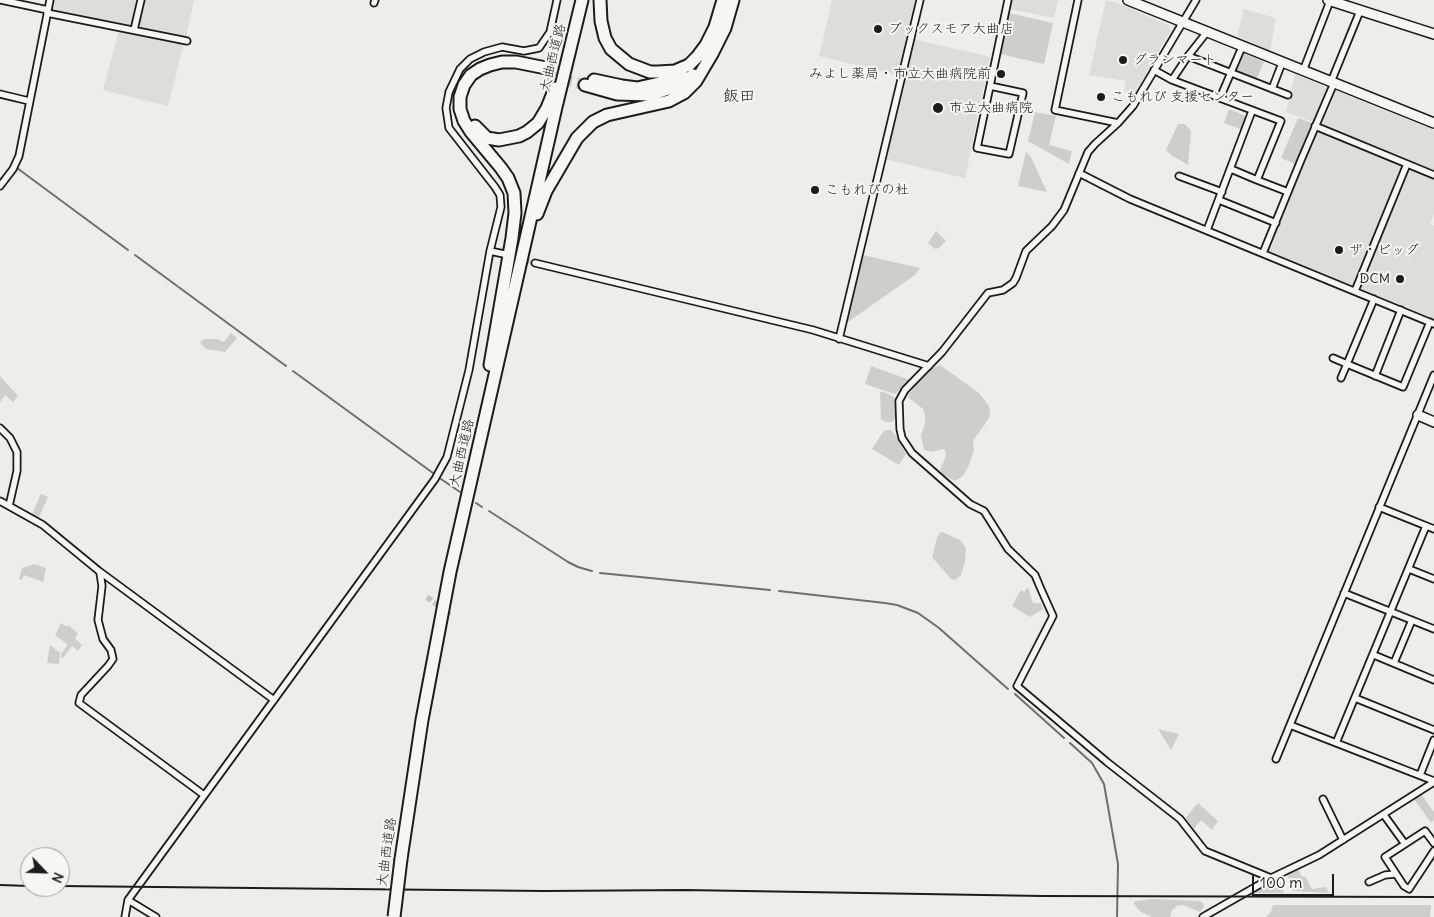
<!DOCTYPE html>
<html>
<head>
<meta charset="utf-8">
<style>
  body { margin:0 }
  #map { position:relative; width:1434px; height:917px; overflow:hidden; background:#edede9; font-family:Delius,sans-serif }
  canvas { display:block }
  .north { position:absolute; left:20px; top:847px; width:50px; height:50px; box-sizing:border-box; background:#f6f6f2; border:1px solid #9f9f9c; border-radius:50%; rotate:114deg; font-size:14px; font-weight:700; line-height:20px; text-align:center; color:#1c1c1c }
  .north::after { content:''; display:block; margin:auto; width:18px; height:22px; background:#1c1c1c; clip-path:polygon(50% 0,100% 100%,50% 72%,0 100%) }
  .scale { position:absolute; left:1252px; top:874px; width:82px; height:22px; box-sizing:border-box; border:2px solid #1c1c1c; border-top:0; padding-left:6px; font-size:15px; line-height:18px; white-space:nowrap; color:#1c1c1c; -webkit-text-stroke:4px #f6f6f2; paint-order:stroke }
</style>
</head>
<body>
<div id="map">
<canvas width="1434" height="917"></canvas>
<div class="north">N</div>
<div class="scale">100 m</div>
</div>
<script>
const c = document.querySelector('canvas').getContext('2d');
c.lineJoin = 'round';
function paint(path, color) { c.fillStyle = color; c.fill(path, 'evenodd'); }
const shape = rows => new Path2D(rows.map(r => 'M' + r).join(''));
function stroke(path, color, width, dash) { c.strokeStyle = color; c.lineWidth = width; c.lineCap = dash ? 'butt' : 'round'; c.setLineDash(dash || []); c.stroke(path); }
function drawText(font, color, halo, rows, align = 'center') {
  c.font = font + ' Delius,"Klee One",sans-serif'; c.lineWidth = 4; c.setLineDash([]); c.textBaseline = 'middle'; c.strokeStyle = halo; c.fillStyle = color; for (const [text, x, y, turn = 0] of rows) {
    c.save(); c.translate(x, y); c.rotate((+turn || 0) * Math.PI / 180); c.textAlign = isNaN(turn) ? turn : align; if (halo) c.strokeText(text, 0, 0); c.fillText(text, 0, 0); c.restore();
  }
}
paint(shape([
  [53,0,137,0,131,26,53,9,54,3],
  [145,0,194,0,186,37,139,27],
  [832,0,915,0,897,75,819,56],
  [1011,0,1058,0,1054,18,1009,9],
  [1106,0,1125,6,1168,25,1171,30,1135,93,1124,91,1126,81,1089,75],
  [1244,9,1276,18,1270,51,1237,36],
  [119,30,184,43,168,106,103,90],
  [913,39,990,57,965,178,884,159],
  [1295,74,1327,88,1313,122,1286,112],
  [1336,91,1434,130,1434,171,1322,125],
  [1318,132,1400,165,1402,169,1354,288,1265,252,1314,134],
  [1411,170,1434,180,1434,214,1430,224,1434,226,1434,321,1359,290,1407,172]
]), '#ddddda');
paint(shape([
  [1009,13,1053,23,1044,64,1000,54],
  [1241,52,1264,62,1256,80,1234,70],
  [1229,109,1248,117,1243,130,1224,123],
  [1035,112,1056,116,1049,145,1072,151,1069,164,1028,141],
  [1298,118,1312,123,1295,164,1281,158],
  [1178,124,1185,124,1191,131,1188,165,1171,155,1166,150],
  [1026,152,1031,157,1047,192,1018,186],
  [936,231,946,241,939,248,935,249,928,243],
  [863,255,920,268,915,275,845,324],
  [231,333,237,338,225,352,206,349,200,343,202,340,206,339,217,339,224,342],
  [940,365,979,393,989,406,990,413,989,418,973,441,974,451,968,467,963,476,955,481,943,475,940,470,946,456,945,450,943,449,931,452,924,450,921,436,925,423,925,415,923,409,909,398,909,394,916,385,930,369],
  [871,366,910,380,895,394,865,384],
  [0,376,18,396,13,402,5,395,0,403],
  [880,392,884,392,894,397,897,412,895,418,892,422,887,422,881,420],
  [886,430,891,430,896,436,906,454,899,465,872,449,883,432],
  [41,494,48,497,38,519,31,516],
  [942,532,960,540,966,548,965,562,961,575,955,580,951,579,932,557,937,538,940,533],
  [34,564,46,568,43,582,24,575,22,580,19,579,22,568],
  [1028,587,1033,603,1041,603,1043,609,1030,617,1012,606,1021,590,1024,592],
  [61,623,67,627,68,625,78,633,75,638,82,645,78,651,72,646,63,658,61,658,61,654,68,645,55,635],
  [50,645,60,653,59,664,47,663],
  [1158,729,1179,734,1171,750],
  [1421,794,1434,812,1434,820,1431,823,1414,799],
  [1198,803,1218,821,1212,830,1201,820,1194,829,1187,820,1186,817],
  [1298,869,1302,877,1305,876,1312,889,1326,887,1329,893,1293,891,1287,874],
  [1279,878,1284,893,1249,893],
  [1152,899,1200,901,1203,903,1204,907,1200,912,1183,905,1177,906,1172,910,1170,917,1152,917,1141,912,1134,904,1134,902,1136,901],
  [1273,905,1431,905,1430,917,1266,917,1271,912]
]), '#cececb');
stroke(shape([
  [17,168,128,250],
  [135,255,286,366],
  [293,371,433,473],
  [441,479,460,492],
  [476,503,482,507],
  [489,511,568,562,578,567,592,571],
  [600,573,770,590],
  [779,591,885,603,897,605,918,613,939,628,1008,689],
  [1015,694,1064,738],
  [1070,743,1092,763,1104,784,1118,864,1117,917]
]), '#6f6f6d', 2);
stroke(shape([
  [508,256,535,263],
  [427,597,450,615]
]), '#c3c3c0', 5.5, [5.5, 3]);
stroke(shape([
  [545,75,585,85]
]), '#c3c3c0', 11, [11, 5.5]);
const street = shape([
  [1,0,48,10],
  [1078,0,1055,110,1118,123],
  [1196,0,1133,106,1118,123,1095,144,1088,152,1064,210,1052,226,1026,251,1016,278,1013,283,1003,290,988,293,942,352,905,390,899,401,900,429,902,438,912,453,970,504,984,511,1008,549,1035,575,1040,587,1053,616,1017,686,1107,762,1180,819,1205,851,1271,878],
  [374,3,375,0],
  [47,13,187,41],
  [134,30,141,0],
  [1188,56,1288,95],
  [1154,70,1172,80,1281,121,1257,180,1288,192],
  [1303,71,1330,1],
  [1172,80,1188,56,1207,32],
  [1331,82,1360,11],
  [990,86,977,148,1009,154,1023,93,990,86,1008,0],
  [1272,89,1282,63],
  [0,94,29,101],
  [1220,98,1242,47],
  [1315,126,1434,175],
  [1231,169,1257,180],
  [1079,173,1130,199,1434,324],
  [1179,176,1222,192],
  [0,186,13,169,19,156,50,0],
  [1219,200,1276,223],
  [1207,230,1252,111],
  [490,251,504,254],
  [1263,253,1301,160,1334,83],
  [535,263,813,330,929,366],
  [1355,291,1407,164],
  [1374,299,1347,364,1403,387,1430,322],
  [839,339,920,0],
  [1333,358,1347,364,1341,378],
  [1375,376,1401,310],
  [0,428,10,438,17,452,17,471,9,506],
  [0,501,43,525,99,571,274,700],
  [1379,507,1434,529],
  [1409,569,1434,579],
  [100,573,102,586,98,620,103,639,111,650,113,659,108,666,81,695,79,703,204,795],
  [1344,593,1434,629],
  [1374,655,1434,680],
  [1394,663,1412,620],
  [1355,698,1434,730],
  [1290,725,1434,781],
  [1336,743,1426,526],
  [1276,759,1434,375],
  [1420,775,1434,740],
  [1323,799,1343,840],
  [1384,815,1405,844],
  [1434,843,1425,831,1385,857,1404,886,1409,889,1434,851],
  [1369,882,1385,875,1396,874],
  [128,900,156,917],
  [125,917,128,900,435,479,447,457,469,370,490,251,501,207,500,195,495,187,449,128,446,108,449,92,460,69,470,59,484,52,502,47,524,51,539,48,550,32,557,0],
  [1203,917,1271,878,1319,855,1434,782]
]);
const secondary = shape([
  [1128,0,1434,123],
  [1418,415,1434,422]
]);
const primary = shape([
  [1328,0,1434,34]
]);
const highway = shape([
  [600,0,601,21,605,38,611,49,629,64,650,72,658,72,675,71,689,65,697,57,706,45,715,27,723,0],
  [707,60,712,54,725,28,733,0],
  [594,80,622,86,637,88,664,82,681,72],
  [585,85,617,94,649,95,675,87,693,75],
  [475,126,487,138,499,140,519,136,527,132,538,123,547,108,555,88],
  [537,214,546,191,577,138,593,122,607,115,669,101,684,93,696,81,712,54],
  [490,365,512,238,515,213,514,193,508,178,501,168,471,132,464,121,460,109,460,97,464,85,471,75,480,69,490,65,502,62,516,62,546,68],
  [401,859,422,720,450,572,556,107,582,0]
]);
stroke(street, '#1c1c1c', 9);
stroke(secondary, '#1c1c1c', 12);
stroke(primary, '#1c1c1c', 12);
stroke(highway, '#1c1c1c', 15);
stroke(street, '#f6f6f2', 5.5);
stroke(secondary, '#f6f6f2', 9);
stroke(primary, '#f6f6f2', 9);
stroke(highway, '#f6f6f2', 11);
stroke(shape([
  [0,885,30,886],
  [60,886,544,891,686,890,1042,896,1434,897]
]), '#1c1c1c', 2);
const highwayBridge = shape([
  [394,917,401,859]
]);
stroke(highwayBridge, '#1c1c1c', 15, []);
stroke(highwayBridge, '#f6f6f2', 11);
for (const [x, y, r, color] of [
  [878,29,5,"#1c1c1c"],
  [1123,60,5,"#1c1c1c"],
  [1001,74,5,"#1c1c1c"],
  [1101,97,5,"#1c1c1c"],
  [938,108,6,"#1c1c1c"],
  [815,190,5,"#1c1c1c"],
  [1339,250,5,"#1c1c1c"],
  [1400,279,5,"#1c1c1c"]
]) { const dot = new Path2D(); dot.arc(x, y, r, 0, 2 * Math.PI); c.fillStyle = color; c.fill(dot); stroke(dot, '#f6f6f2', 2); }
drawText('14px', '#1c1c1c', '#f6f6f2', [
  ["ブックスモア大曲店",888,29],
  ["グランマート",1133,60],
  ["みよし薬局・市立大曲病院前",991,74,"right"],
  ["こもれび 支援センター",1111,97],
  ["市立大曲病院",949,108],
  ["こもれびの杜",825,190],
  ["ザ・ビッグ",1349,250],
  ["DCM",1390,279,"right"]
], 'left');
drawText('14px', '#1c1c1c', '#f6f6f2', [
  ["大曲西道路",553,58,-76],
  ["大曲西道路",462,453,-77],
  ["大曲西道路",387,852,-82]
]);
drawText('16px', '#1c1c1c', '#f6f6f2', [
  ["飯田",739,96]
]);
</script>
</body>
</html>
